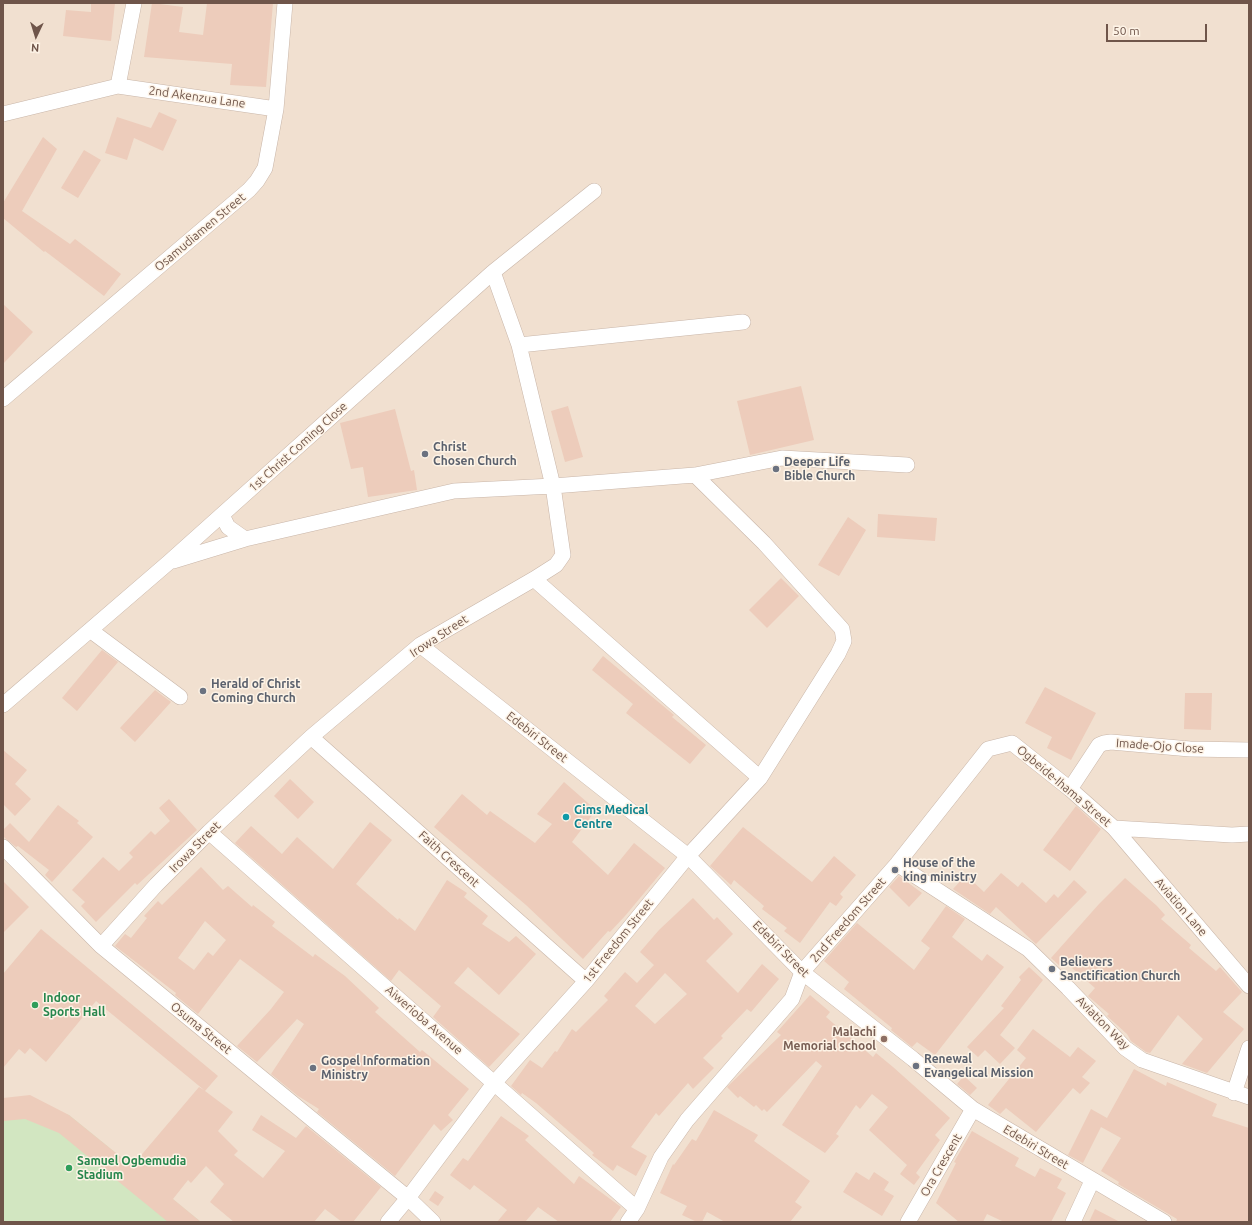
<!DOCTYPE html>
<html>
<head>
<meta charset="utf-8">
<style>
  body { margin:0 }
  #map { position:relative; width:1252px; height:1225px; overflow:hidden; background:#faefe1; font-family:Ubuntu,sans-serif }
  canvas { display:block }
  .frame { position:absolute; inset:0; border:4px solid #6f554a; pointer-events:none }
  .north { position:absolute; left:16px; top:16px; width:40px; height:40px; -webkit-text-stroke:3px #fdf3e6; paint-order:stroke; rotate:184deg; font-size:11px; font-weight:700; line-height:16px; text-align:center; color:#6f554a }
  .north::after { content:''; display:block; margin:auto; width:14px; height:18px; background:#6f554a; clip-path:polygon(50% 0,100% 100%,50% 72%,0 100%) }
  .scale { position:absolute; left:1106px; top:24px; width:101px; height:18px; box-sizing:border-box; border:2px solid #6f554a; border-top:0; padding-left:5px; font-size:12px; line-height:14px; white-space:nowrap; color:#6f554a; -webkit-text-stroke:3px #fdf3e6; paint-order:stroke }
</style>
</head>
<body>
<div id="map">
<canvas width="1252" height="1225"></canvas>
<div class="frame"></div>
<div class="north">N</div>
<div class="scale">50 m</div>
</div>
<script>
const c = document.querySelector('canvas').getContext('2d');
c.lineJoin = 'round';
function paint(path, color) { c.fillStyle = color; c.fill(path, 'evenodd'); }
const shape = rows => new Path2D(rows.map(r => 'M' + r).join(''));
function stroke(path, color, width, dash) { c.strokeStyle = color; c.lineWidth = width; c.lineCap = dash ? 'butt' : 'round'; c.setLineDash(dash || []); c.stroke(path); }
function drawText(font, color, halo, rows, align = 'center') {
  c.font = font + ' Ubuntu,sans-serif'; c.lineWidth = 3; c.setLineDash([]); c.textBaseline = 'middle'; c.strokeStyle = halo; c.fillStyle = color; for (const [text, x, y, turn = 0] of rows) {
    c.save(); c.translate(x, y); c.rotate((+turn || 0) * Math.PI / 180); c.textAlign = isNaN(turn) ? turn : align; if (halo) c.strokeText(text, 0, 0); c.fillText(text, 0, 0); c.restore();
  }
}
paint(shape([
  [3,3,1249,3,1249,1222,3,1222]
]), '#f1e0d0');
paint(shape([
  [3,1098,69,1115,201,1222,3,1222]
]), '#d2e6c1');
paint(shape([
  [91,3,115,3,111,41,63,36,66,10,91,12],
  [152,3,183,7,179,32,203,35,207,3,273,3,266,87,230,85,232,64,144,57],
  [159,112,177,120,163,151,134,138,127,160,105,153,117,117,151,128],
  [43,137,57,149,22,211,70,244,75,239,121,274,104,296,45,251,44,252,3,218,3,203],
  [84,150,101,160,78,198,61,188],
  [3,304,33,332,3,364],
  [801,386,814,440,750,455,737,401],
  [568,406,583,457,565,462,551,411],
  [395,409,411,471,414,470,417,490,368,497,363,467,351,469,340,423],
  [878,514,937,518,935,541,877,537],
  [848,517,866,530,839,576,818,565],
  [781,578,799,596,767,628,749,610],
  [102,650,118,662,77,711,62,698],
  [603,656,674,715,672,717,706,745,690,764,626,713,633,704,592,670],
  [1045,687,1096,713,1071,760,1047,748,1052,737,1025,723],
  [155,690,171,702,135,742,120,728],
  [1185,693,1212,693,1211,730,1184,729],
  [3,750,27,770,15,784,31,799,15,816,3,804],
  [290,779,314,802,298,819,274,796],
  [564,782,596,810,572,842,608,875,634,843,665,868,625,916,610,932,608,931,583,959,526,905,434,827,462,794,487,815,490,811,535,843,552,824,537,814],
  [169,799,197,830,137,885,135,883,96,922,81,906,85,902,72,890,103,857,119,871,133,857,129,853,151,831,155,835,170,821,159,808],
  [58,805,79,821,77,823,93,837,52,882,45,875,49,870,18,846,16,847,5,838,3,836,3,830,10,823,29,842],
  [1076,806,1101,829,1070,871,1043,850],
  [370,822,392,840,356,884,398,920,399,918,415,931,447,880,467,893,464,897,488,916,482,924,509,942,516,936,536,954,499,995,468,967,454,983,520,1034,489,1067,433,1017,441,1006,399,970,391,981,235,843,251,826,282,854,297,837,333,869],
  [743,827,812,882,834,856,856,875,840,894,843,897,836,906,830,902,800,943,784,931,787,928,762,909,764,906,734,880,731,885,710,866],
  [201,867,223,890,228,886,252,907,253,905,275,922,272,926,313,957,315,954,345,976,379,1008,375,1012,420,1052,422,1050,469,1089,448,1115,453,1120,441,1131,434,1124,395,1176,317,1112,319,1109,298,1096,271,1074,304,1024,297,1019,257,1062,237,1046,271,1009,284,992,240,959,198,1014,175,995,176,993,115,946,125,934,131,938,147,918,144,916,158,901,162,905],
  [205,921,226,940,213,956,208,952,194,970,178,958],
  [1001,873,1018,887,1022,882,1046,903,1054,894,1058,898,1074,880,1087,892,1036,944,996,907,990,914,953,889,966,875,984,892],
  [899,876,922,893,909,907,889,887],
  [1125,878,1157,906,1165,915,1161,919,1191,945,1189,948,1216,971,1220,967,1242,992,1223,1012,1244,1029,1207,1073,1182,1064,1203,1039,1178,1015,1150,1053,1146,1052,1131,1041,1127,1034,1107,1016,1109,1014,1088,996,1095,988,1064,961,1060,966,1051,958,1099,904],
  [3,881,29,907,3,933],
  [693,898,714,920,717,917,733,934,706,961,738,993,762,964,779,979,751,1012,747,1009,721,1036,723,1038,703,1058,714,1068,693,1089,688,1083,659,1116,656,1113,631,1147,647,1156,636,1176,617,1165,613,1171,592,1155,594,1153,536,1103,522,1093,521,1095,511,1086,530,1060,542,1068,555,1051,557,1052,572,1029,576,1032,608,1000,604,996,625,972,637,983,654,965,640,952,659,930],
  [665,973,687,994,655,1024,635,1006],
  [946,906,965,919,952,937,982,961,987,954,1004,967,935,1055,917,1042,912,1047,891,1030,892,1028,844,989,849,982,824,961,857,923,914,970,930,948,921,941],
  [41,929,218,1076,205,1091,233,1112,218,1131,238,1151,234,1155,263,1178,285,1151,252,1130,261,1115,296,1138,306,1126,381,1187,353,1222,342,1222,325,1209,314,1222,234,1222,210,1202,224,1184,206,1166,191,1183,188,1180,173,1199,201,1222,168,1222,59,1133,25,1119,3,1121,3,1098,30,1095,69,1115,132,1166,199,1087,204,1090,96,1001,46,1062,30,1048,25,1054,19,1049,3,1068,3,974],
  [1029,967,1043,980,1000,1035,1015,1048,1000,1064,985,1050,978,1057,967,1047,1004,1008,1001,1006,1021,980,1019,977],
  [810,995,830,1012,826,1017,847,1035,873,1057,876,1053,893,1067,950,1118,935,1135,940,1140,916,1173,920,1177,914,1185,900,1174,907,1165,869,1130,888,1107,872,1094,860,1109,856,1105,836,1134,839,1136,825,1153,782,1125,822,1066,816,1061,767,1112,764,1109,762,1111,756,1105,754,1107,740,1096,738,1098,727,1087,781,1035,777,1032],
  [1033,1029,1070,1057,1078,1047,1096,1061,1082,1077,1090,1083,1080,1094,1073,1088,1036,1132,1006,1108,1000,1114,988,1105,1026,1058,1017,1050],
  [1134,1069,1166,1086,1167,1082,1217,1104,1212,1116,1249,1128,1249,1222,1176,1222,1177,1219,1118,1184,1119,1182,1101,1171,1121,1138,1101,1127,1083,1163,1068,1155,1091,1109,1107,1118],
  [964,1076,977,1088,970,1095,957,1084],
  [714,1110,758,1135,754,1141,810,1181,795,1202,802,1207,790,1222,725,1222,707,1212,702,1222,697,1222,682,1215,687,1206,660,1193,673,1164,674,1165,692,1139,696,1141],
  [501,1116,529,1136,525,1140,574,1184,579,1176,621,1207,610,1222,559,1222,538,1207,525,1222,497,1222,507,1210,474,1185,470,1190,450,1175,463,1158,468,1161],
  [972,1131,1019,1158,1015,1166,1035,1177,1040,1168,1062,1179,1057,1188,1066,1193,1051,1222,1004,1222,987,1214,983,1222,959,1222,936,1203,956,1163,954,1162],
  [856,1172,869,1180,874,1172,889,1182,884,1190,894,1196,882,1216,843,1192],
  [435,1191,444,1197,438,1206,429,1200],
  [1095,1209,1120,1222,1089,1222]
]), '#edccbb');
const minor = shape([
  [118,86,134,3],
  [3,114,118,86,276,109],
  [519,345,743,322],
  [3,399,249,190,257,181,265,168,276,109,285,3],
  [222,515,228,527,245,539],
  [173,561,245,539,454,491,553,486,695,475,782,458,907,465],
  [534,579,760,778],
  [90,630,180,697],
  [420,645,688,856,802,972,913,1059,973,1109,1164,1222],
  [3,705,168,563,493,272,594,191],
  [311,737,586,981],
  [1070,789,1099,745,1104,743,1111,742,1190,749,1249,750],
  [1114,828,1249,986],
  [209,832,637,1209],
  [3,847,101,946,408,1198,433,1222],
  [897,864,1028,949,1068,988,1125,1048,1142,1060,1249,1097],
  [101,946,156,885,209,832,311,737,420,645,534,579,556,565,563,555,553,486,519,345,493,272],
  [1234,1093,1249,1048],
  [388,1222,408,1198,495,1082,586,981,688,856,760,778,838,654,844,641,842,629,764,543,695,475],
  [628,1222,637,1209,661,1157,687,1120,792,999,802,972,897,864,988,749,1012,743,1070,789,1114,828,1232,835,1249,834],
  [908,1222,973,1109],
  [1073,1222,1092,1181]
]);
stroke(minor, '#c9b6a9', 16);
stroke(minor, '#fff', 15);
for (const [x, y, r, color] of [
  [425,454,4,"#6b7280"],
  [776,469,4,"#6b7280"],
  [203,691,4,"#6b7280"],
  [566,817,4,"#0f9aa8"],
  [895,870,4,"#6b7280"],
  [1052,969,4,"#6b7280"],
  [35,1005,4,"#2e9e5b"],
  [884,1039,4,"#8d6e63"],
  [916,1066,4,"#6b7280"],
  [313,1068,4,"#6b7280"],
  [69,1168,4,"#2e9e5b"]
]) { const dot = new Path2D(); dot.arc(x, y, r, 0, 2 * Math.PI); c.fillStyle = color; c.fill(dot); stroke(dot, '#fdf3e6', 1.5); }
drawText('12px', '#6f554a', '#fdf3e6', [
  ["2nd Akenzua Lane",197,97,8],
  ["Osamudiamen Street",200,232,-40],
  ["1st Christ Coming Close",298,447,-42],
  ["Irowa Street",439,636,-33],
  ["Edebiri Street",537,737,38],
  ["Imade-Ojo Close",1160,746,4],
  ["Ogbeide-Ihama Street",1064,786,40],
  ["Irowa Street",195,847,-45],
  ["Faith Crescent",449,859,42],
  ["Aviation Lane",1181,907,49],
  ["2nd Freedom Street",848,920,-49],
  ["1st Freedom Street",618,941,-51],
  ["Edebiri Street",781,949,45],
  ["Aiwerioba Avenue",424,1020,41],
  ["Aviation Way",1103,1023,45],
  ["Osuma Street",201,1028,39],
  ["Edebiri Street",1036,1147,31],
  ["Ora Crescent",941,1165,-60]
]);
drawText('bold 12px', '#5b616d', '#fdf3e6', [
  ["Christ",433,447],
  ["Chosen Church",433,461],
  ["Deeper Life",784,462],
  ["Bible Church",784,476],
  ["Herald of Christ",211,684],
  ["Coming Church",211,698],
  ["House of the",903,863],
  ["king ministry",903,877],
  ["Believers",1060,962],
  ["Sanctification Church",1060,976],
  ["Renewal",924,1059],
  ["Evangelical Mission",924,1073],
  ["Gospel Information",321,1061],
  ["Ministry",321,1075]
], 'left');
drawText('bold 12px', '#0d838f', '#fdf3e6', [
  ["Gims Medical",574,810],
  ["Centre",574,824]
], 'left');
drawText('bold 12px', '#27864d', '#fdf3e6', [
  ["Indoor",43,998],
  ["Sports Hall",43,1012],
  ["Samuel Ogbemudia",77,1161],
  ["Stadium",77,1175]
], 'left');
drawText('bold 12px', '#785e54', '#fdf3e6', [
  ["Malachi",876,1032],
  ["Memorial school",876,1046]
], 'right');
</script>
</body>
</html>
